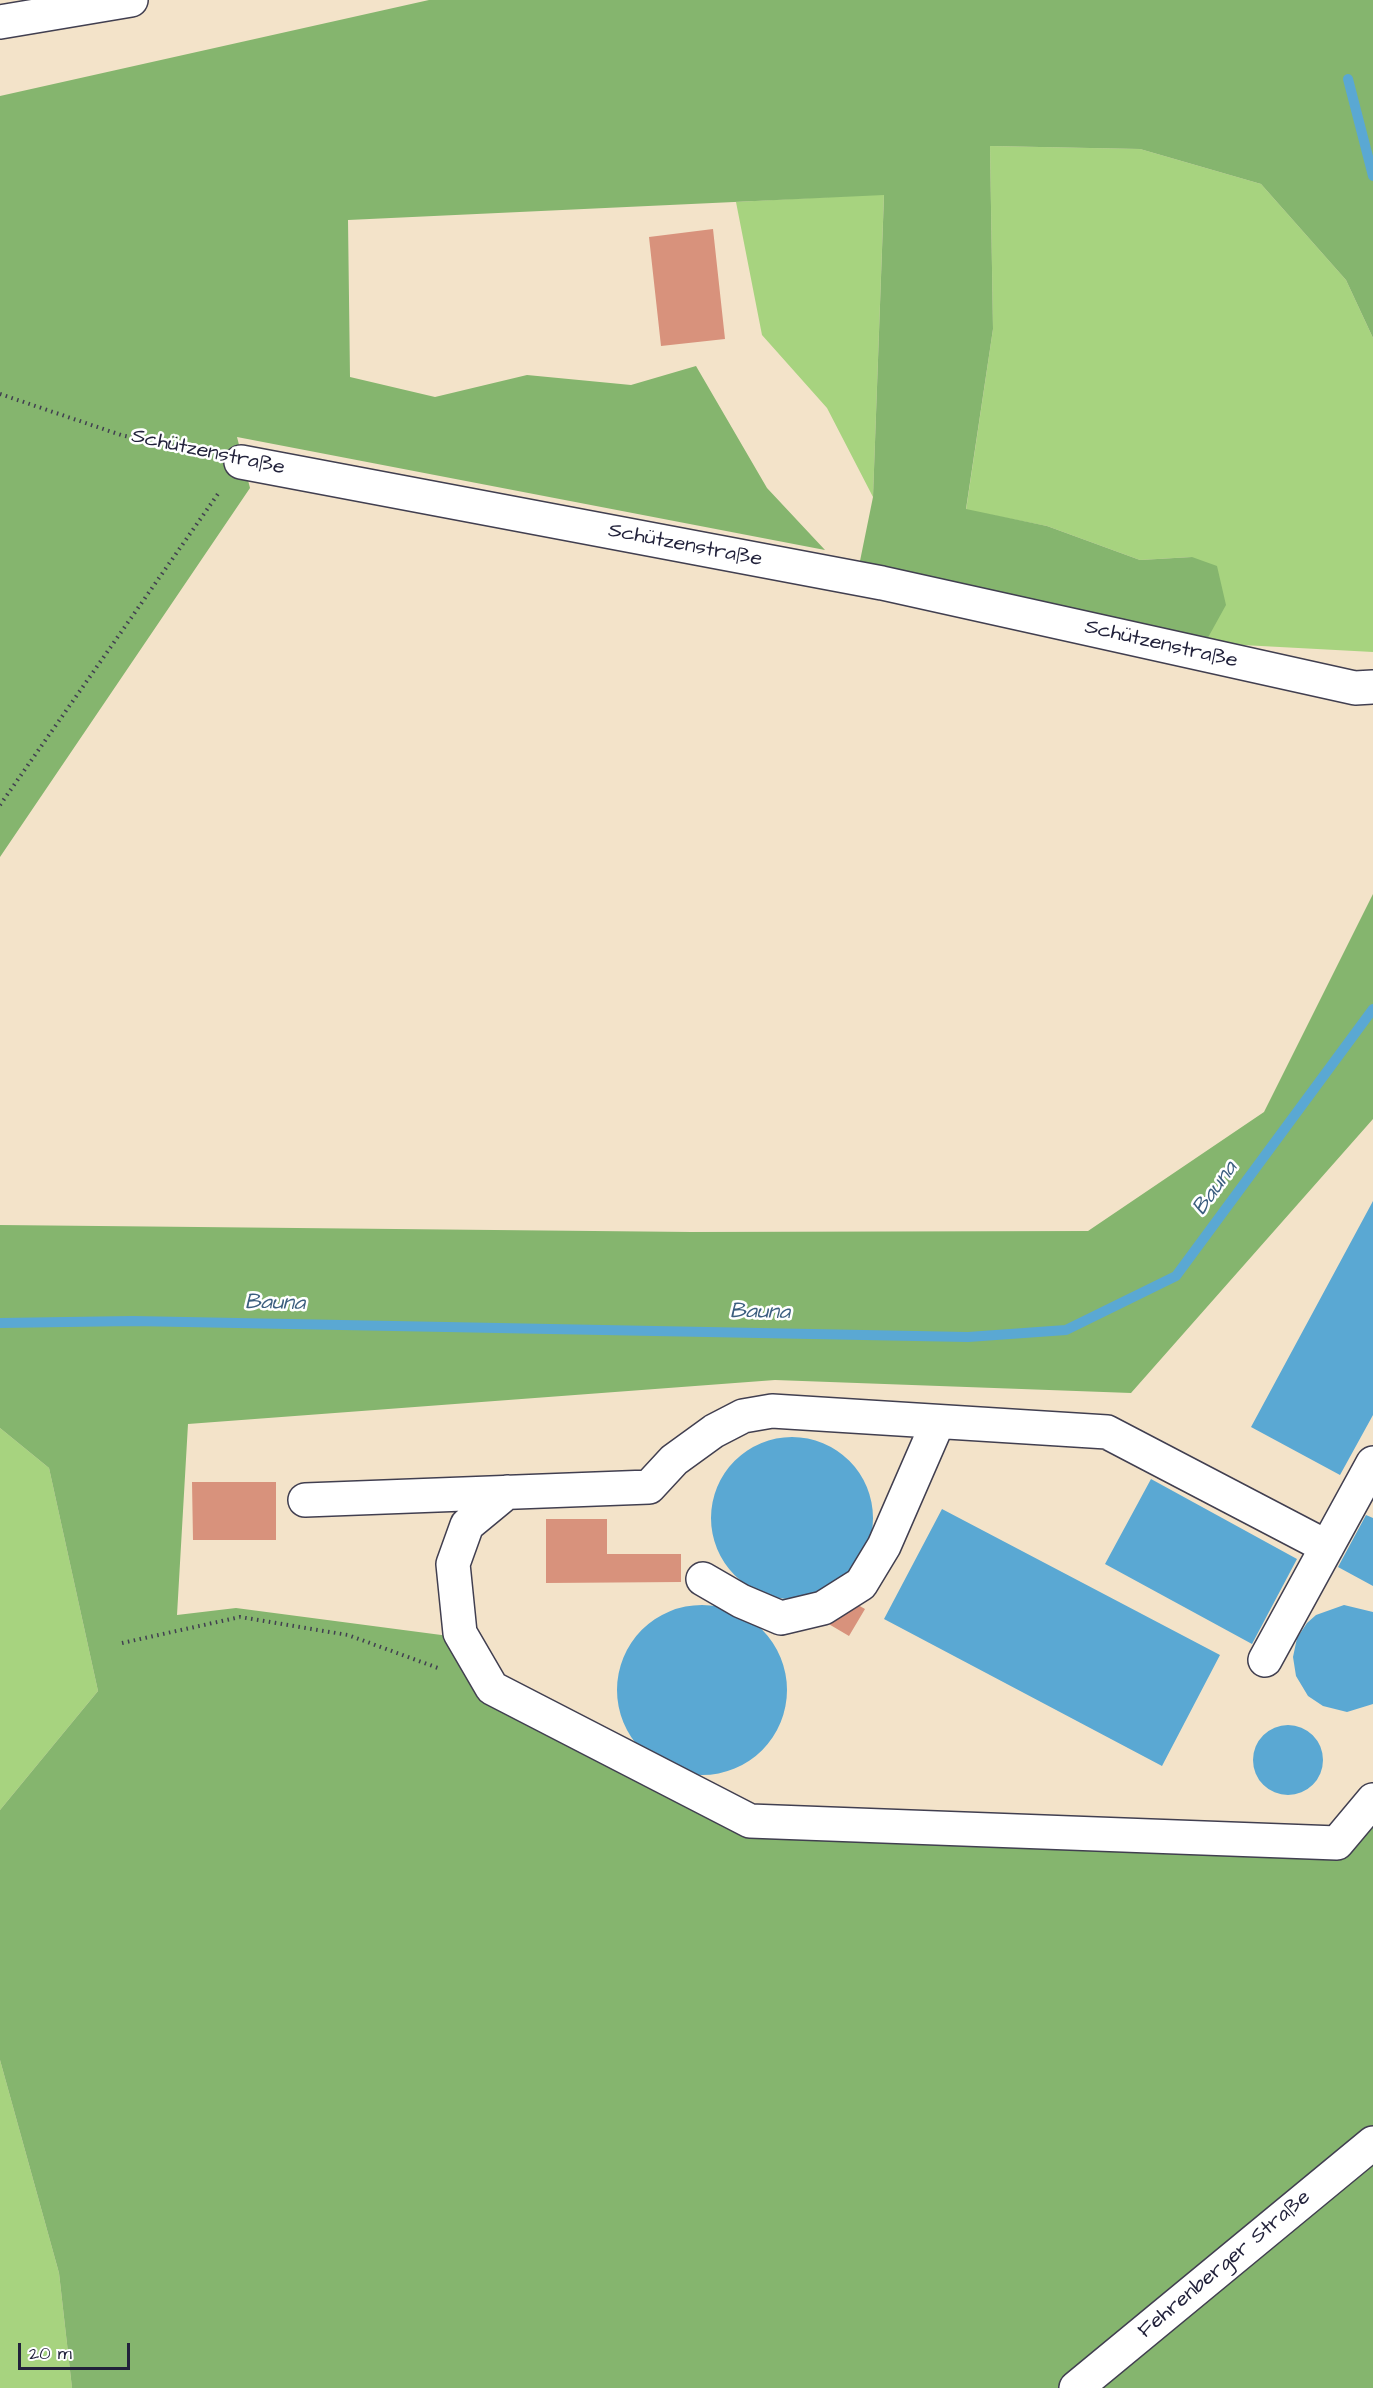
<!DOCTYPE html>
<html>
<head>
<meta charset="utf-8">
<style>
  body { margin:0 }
  #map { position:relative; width:1373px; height:2388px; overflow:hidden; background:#f3e3c9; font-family:"Architects Daughter",sans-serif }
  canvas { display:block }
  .scale { position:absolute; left:18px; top:2343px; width:112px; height:27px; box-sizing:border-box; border:3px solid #22223b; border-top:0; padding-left:8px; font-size:18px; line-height:21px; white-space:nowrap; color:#22223b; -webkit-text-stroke:4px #fff; paint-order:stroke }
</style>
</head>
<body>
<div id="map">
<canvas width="1373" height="2388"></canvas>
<div class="scale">20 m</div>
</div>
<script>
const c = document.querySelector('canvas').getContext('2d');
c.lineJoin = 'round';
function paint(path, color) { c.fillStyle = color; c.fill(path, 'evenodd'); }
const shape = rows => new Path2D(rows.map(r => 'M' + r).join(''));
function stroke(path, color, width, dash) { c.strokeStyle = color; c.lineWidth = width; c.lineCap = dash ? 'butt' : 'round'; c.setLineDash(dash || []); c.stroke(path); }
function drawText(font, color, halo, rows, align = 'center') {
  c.font = font + ' "Architects Daughter",sans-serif'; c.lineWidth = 5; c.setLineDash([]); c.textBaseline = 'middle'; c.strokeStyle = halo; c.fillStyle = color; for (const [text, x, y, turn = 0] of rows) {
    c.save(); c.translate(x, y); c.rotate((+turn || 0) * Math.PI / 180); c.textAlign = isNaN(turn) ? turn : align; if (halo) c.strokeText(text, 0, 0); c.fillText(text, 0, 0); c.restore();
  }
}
paint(shape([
  [990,146,1140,149,1261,184,1346,280,1373,338,1373,652,1205,643,1192,557,1140,560,1047,526,966,510,993,329],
  [884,194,873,497,827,408,762,335,736,202],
  [0,1428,49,1468,98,1691,0,1810],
  [0,2060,59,2273,72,2388,0,2388]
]), '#a7d37f');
paint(shape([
  [429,0,1373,0,1373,338,1346,280,1261,184,1140,149,990,146,993,329,966,509,1047,526,1140,560,1192,557,1217,566,1226,605,1205,643,860,561,873,497,884,195,348,220,350,377,435,397,527,375,631,385,696,366,767,488,825,550,237,437,250,488,0,857,0,96],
  [1373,894,1373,1119,1131,1393,775,1380,188,1424,177,1615,236,1608,449,1636,469,1669,753,1812,1334,1833,1373,1788,1373,2388,72,2388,59,2273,0,2060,0,1810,98,1691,49,1468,0,1428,0,1225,692,1232,1088,1231,1264,1112]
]), '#85b56e');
paint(shape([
  [1373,1201,1373,1415,1340,1475,1251,1427],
  '711 1518a81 81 0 1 1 162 0a81 81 0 1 1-162 0Z',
  [1151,1479,1297,1559,1252,1644,1105,1564],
  [942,1509,1220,1655,1162,1766,884,1619],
  [1366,1515,1373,1518,1373,1586,1338,1567],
  [1344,1605,1373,1612,1373,1704,1347,1712,1323,1706,1308,1696,1296,1676,1293,1657,1297,1638,1307,1623,1316,1615],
  '617 1690a85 85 0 1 1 170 0a85 85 0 1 1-170 0Z',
  '1253 1760a35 35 0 1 1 70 0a35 35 0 1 1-70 0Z'
]), '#5aa8d3');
stroke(shape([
  [1348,79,1373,176],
  [0,1323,133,1321,968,1337,1066,1330,1176,1276,1373,1009]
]), '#5aa8d3', 10);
paint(shape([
  [713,229,725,339,661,346,649,237],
  [192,1482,276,1482,276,1540,193,1540],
  [546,1519,607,1519,607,1554,681,1554,681,1582,546,1583],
  [842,1596,865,1609,849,1636,827,1623]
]), '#d8927c');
const minor = shape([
  [241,462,882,583,1355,688,1373,687],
  [507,1492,467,1525,453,1564,460,1633,492,1688,750,1821,1337,1843,1373,1800],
  [305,1500,649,1487,674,1460,714,1431,743,1416,772,1411,1107,1432,1327,1547],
  [703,1579,741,1601,781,1618,823,1608,861,1584,884,1546,938,1422],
  [1265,1660,1373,1463],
  [1076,2388,1373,2143]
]);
const highway = shape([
  [0,22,131,0]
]);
stroke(minor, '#413f50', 36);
stroke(highway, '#413f50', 36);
stroke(shape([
  [0,394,121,435,206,454],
  [0,805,220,491],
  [122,1643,240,1617,348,1635,438,1668]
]), '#413f50', 4, [1.5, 4.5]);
stroke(minor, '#fff', 33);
stroke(highway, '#fff', 33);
drawText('21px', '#22223b', '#fff', [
  ["Schützenstraße",208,453,12],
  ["Schützenstraße",685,546,11],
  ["Schützenstraße",1161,645,13],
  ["Fehrenberger Straße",1225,2265,-40]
]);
drawText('italic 22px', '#3b5e7f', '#fff', [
  ["Bauna",1216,1189,-54],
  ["Bauna",275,1304,1],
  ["Bauna",760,1313,1]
]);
</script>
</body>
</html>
